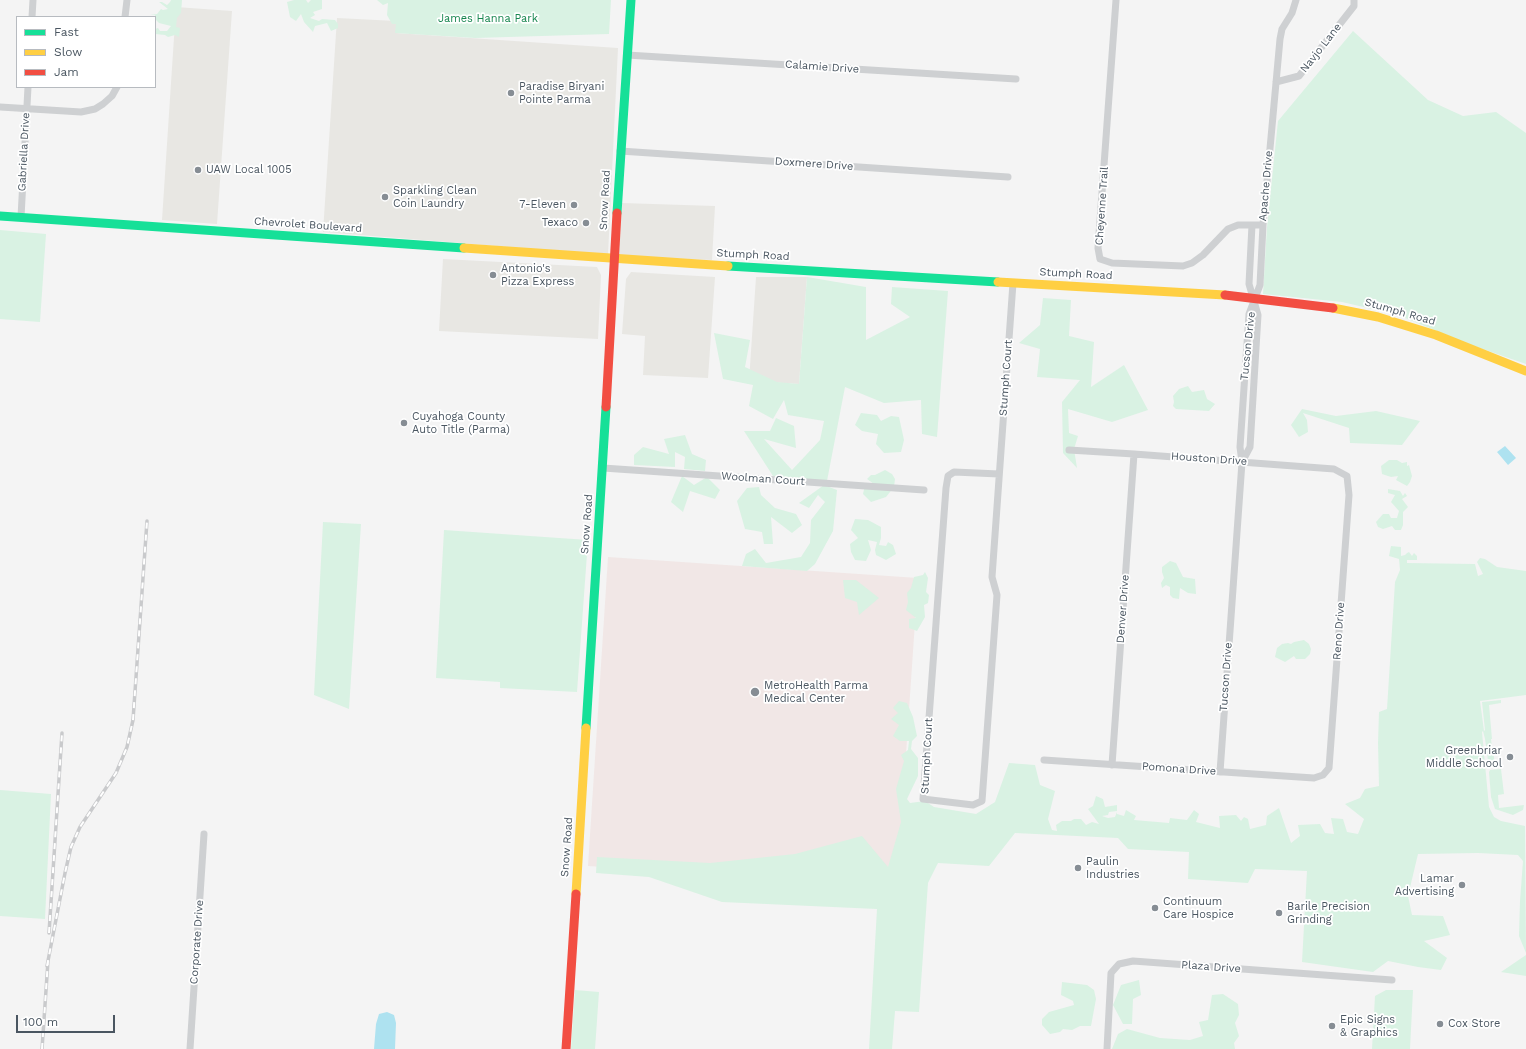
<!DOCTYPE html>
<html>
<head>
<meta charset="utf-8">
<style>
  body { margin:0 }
  #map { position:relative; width:1526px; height:1049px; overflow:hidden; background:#f4f4f4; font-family:"Work Sans",sans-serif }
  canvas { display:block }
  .legend { position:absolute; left:16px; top:16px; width:140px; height:72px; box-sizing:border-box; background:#fff; border:1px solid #b7bbc0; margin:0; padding:5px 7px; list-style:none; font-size:12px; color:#4a5661 }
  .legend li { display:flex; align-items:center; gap:8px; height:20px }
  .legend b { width:20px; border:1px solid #b7bbc0 }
  .scale { position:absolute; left:16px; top:1015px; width:99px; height:18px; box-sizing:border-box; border:2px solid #4a5661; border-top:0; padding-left:5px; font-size:12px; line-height:14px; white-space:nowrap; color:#4a5661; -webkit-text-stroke:3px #fff; paint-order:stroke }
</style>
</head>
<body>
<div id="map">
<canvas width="1526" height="1049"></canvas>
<ul class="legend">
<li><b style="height:5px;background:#16e098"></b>Fast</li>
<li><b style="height:5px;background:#ffcf43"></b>Slow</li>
<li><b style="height:5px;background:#f24e42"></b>Jam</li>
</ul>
<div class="scale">100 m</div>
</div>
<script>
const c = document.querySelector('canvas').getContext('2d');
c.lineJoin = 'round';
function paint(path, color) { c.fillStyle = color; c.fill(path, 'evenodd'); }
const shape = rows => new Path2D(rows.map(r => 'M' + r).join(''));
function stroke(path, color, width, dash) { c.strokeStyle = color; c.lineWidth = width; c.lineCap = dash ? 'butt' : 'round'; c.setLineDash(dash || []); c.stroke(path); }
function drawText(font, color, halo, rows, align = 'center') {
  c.font = font + ' "Work Sans",sans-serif'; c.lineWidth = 3.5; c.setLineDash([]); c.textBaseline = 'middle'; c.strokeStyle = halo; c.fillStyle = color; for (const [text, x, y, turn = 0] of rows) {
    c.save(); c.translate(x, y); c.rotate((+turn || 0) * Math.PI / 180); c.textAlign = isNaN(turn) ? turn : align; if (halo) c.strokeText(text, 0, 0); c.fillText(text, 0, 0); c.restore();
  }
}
paint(shape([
  [176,7,232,11,217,224,162,220],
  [337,18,396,21,396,33,618,48,608,255,323,232],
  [622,203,715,206,712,260,619,256],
  [443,259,597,267,601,275,598,339,439,331],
  [631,272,715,277,708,378,643,375,645,336,622,334,626,279],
  [756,277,807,277,799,384,749,381]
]), '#e8e7e3');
paint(shape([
  [608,557,918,578,897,886,588,866]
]), '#f1e7e6');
paint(shape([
  [171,0,185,0,182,0,181,13,177,18,176,27,180,28,179,37,175,35,168,37,165,35,155,34,155,29,158,28,160,31,167,31,171,26,159,23,155,19,155,15,150,15,157,14,161,9,163,10,168,9,159,2,162,2,167,5,170,2],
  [294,0,306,0,308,3,311,0,322,0,322,9,313,12,315,15,310,18,319,21,322,19,335,20,338,24,338,28,331,31,327,23,315,26,313,32,304,22,301,14,296,21,290,17,287,2],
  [377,0,611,0,609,34,475,38,395,33,396,24,392,24,387,15,388,3,383,5],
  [1353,31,1428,100,1463,116,1496,112,1526,133,1526,364,1471,345,1398,315,1342,302,1263,294,1267,227,1278,121],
  [0,230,46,234,40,322,0,319],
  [807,277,866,287,866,340,910,317,891,304,892,287,948,291,937,437,922,434,921,400,884,403,845,387,827,481,773,476,744,431,770,431,776,418,794,426,796,448,764,439,792,470,820,440,824,421,788,415,784,400,773,419,749,406,753,385,723,379,714,333,750,340,745,367,777,382,799,384],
  [1043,298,1071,300,1069,336,1094,342,1091,387,1124,365,1148,410,1112,422,1068,409,1069,433,1078,436,1074,449,1077,468,1063,453,1062,402,1080,380,1037,377,1040,349,1019,343,1040,325],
  [1188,386,1192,392,1204,390,1207,399,1215,404,1209,411,1176,409,1173,406,1174,402,1173,396,1179,389],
  [1302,409,1336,416,1376,411,1420,421,1402,445,1350,443,1349,428,1303,413,1307,420,1308,432,1299,437,1291,425],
  [861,413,877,415,881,421,891,416,899,417,904,440,901,452,884,453,876,444,878,434,862,431,855,425],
  [685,435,692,454,706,460,705,471,684,469,685,457,675,452,675,467,634,465,634,455,643,447,669,454,664,439],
  [1389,460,1397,460,1402,463,1407,462,1407,466,1409,465,1412,476,1410,482,1407,486,1396,480,1398,476,1391,477,1382,474,1381,466],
  [885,470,892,474,895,479,894,487,886,497,871,502,863,494,865,485,874,484,867,479,871,475,875,475],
  [682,476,694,485,707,477,720,490,715,499,690,491,683,512,671,502],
  [824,485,837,490,833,531,815,564,807,571,742,566,746,554,755,549,766,563,801,557,810,543,811,520,825,502,818,495,809,508,799,503],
  [759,487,761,495,775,508,796,514,802,525,792,533,771,517,773,544,764,544,762,532,745,529,737,501,747,488],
  [1388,489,1400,491,1403,496,1405,493,1407,496,1402,499,1408,507,1403,512,1403,525,1401,530,1395,530,1392,526,1383,529,1378,527,1376,522,1383,514,1389,514,1391,518,1397,518,1399,511,1391,502,1395,495,1388,493],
  [855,519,868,520,881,527,881,538,879,545,886,546,888,542,893,545,896,554,886,560,876,555,875,550,877,542,868,540,871,550,866,561,855,560,851,552,850,544,858,538,851,530],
  [323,522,361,524,349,709,314,695],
  [444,530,588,540,577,692,500,688,500,682,436,678],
  [1391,546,1401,547,1401,556,1405,555,1407,553,1409,552,1412,556,1414,553,1417,556,1417,560,1407,560,1407,563,1475,564,1478,576,1483,574,1477,562,1480,558,1485,559,1497,567,1526,571,1526,695,1480,701,1484,731,1485,730,1482,702,1501,700,1501,703,1489,705,1492,739,1491,739,1492,748,1493,748,1495,767,1489,767,1485,739,1483,731,1482,732,1489,807,1494,817,1501,821,1525,826,1526,953,1519,936,1520,901,1523,861,1518,855,1478,853,1418,854,1408,896,1412,915,1443,916,1450,935,1424,941,1447,958,1441,970,1418,967,1388,961,1373,972,1302,962,1307,871,1255,869,1248,883,1188,879,1189,852,1128,849,1118,838,1015,833,989,866,938,863,928,883,919,1012,895,1011,892,1049,869,1049,877,909,722,902,649,877,596,873,597,857,710,863,795,854,862,836,888,867,901,822,896,789,904,761,901,755,908,750,909,741,900,741,893,736,899,725,891,719,898,713,893,708,899,701,907,703,913,717,917,736,912,741,911,749,918,758,918,776,907,799,910,803,925,801,934,807,976,814,995,802,1009,763,1035,765,1040,785,1055,791,1048,819,1052,830,1057,831,1056,825,1062,821,1071,821,1074,819,1081,819,1086,825,1092,822,1099,824,1088,809,1093,806,1096,796,1103,799,1105,807,1117,805,1117,811,1109,812,1108,815,1102,816,1108,818,1115,817,1117,812,1117,814,1124,816,1126,810,1136,816,1134,820,1169,823,1170,818,1187,820,1194,810,1199,814,1196,822,1220,828,1219,816,1236,815,1241,821,1244,817,1248,819,1250,829,1266,825,1267,816,1279,808,1291,843,1300,836,1298,825,1320,824,1325,833,1334,834,1331,818,1343,819,1347,832,1358,834,1364,819,1345,804,1360,798,1365,789,1379,786,1378,743,1379,712,1387,709,1395,582,1400,570,1399,559,1389,556],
  [1170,561,1176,563,1183,577,1195,579,1196,594,1188,593,1180,588,1179,599,1173,598,1170,595,1170,587,1166,585,1162,588,1161,583,1164,578,1162,572,1162,567],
  [925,572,928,578,926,592,929,595,928,603,924,605,925,617,917,631,909,628,909,619,916,618,906,610,908,602,907,593,911,588,914,577,923,575],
  [843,580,856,580,879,598,859,615,857,602,845,598],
  [1304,640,1309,644,1311,649,1310,654,1305,659,1296,659,1294,656,1285,662,1275,657,1277,648,1282,644,1288,643,1291,644,1294,642],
  [1501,769,1504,794,1498,795,1499,808,1524,805,1523,810,1513,815,1495,809,1491,797,1489,772,1490,770],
  [0,790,51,794,45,919,0,916],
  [1526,955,1526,976,1501,972],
  [1139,980,1141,995,1133,999,1132,1024,1123,1024,1113,1005,1121,985],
  [1062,982,1087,985,1094,990,1096,999,1091,1026,1080,1026,1072,1030,1063,1029,1060,1032,1050,1034,1042,1025,1042,1019,1049,1012,1074,1005,1073,1001,1061,995],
  [575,990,599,992,595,1049,571,1049],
  [1386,990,1413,990,1410,1049,1372,1049,1375,996],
  [1223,994,1238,1004,1239,1015,1235,1023,1239,1036,1234,1043,1235,1049,1112,1049,1118,1034,1127,1029,1160,1038,1190,1040,1203,1036,1199,1022,1208,1020,1212,995]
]), '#d9f2e3');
paint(shape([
  [1505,446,1516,458,1508,465,1497,452],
  [387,1012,394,1015,396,1023,395,1049,374,1049,376,1024,379,1014]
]), '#aee2f0');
stroke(shape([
  [1116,0,1098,248,1100,259,1112,263,1183,266,1192,263,1203,255,1228,229,1238,225,1263,225],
  [32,17,33,0],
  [125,17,127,0],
  [627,55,1016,79],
  [1276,82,1299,76,1354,6,1354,0],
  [0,107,81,112,95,109,103,104,112,96,117,87],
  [620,151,1008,177],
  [21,217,28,87],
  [1242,462,1250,447,1258,315,1249,284,1252,225],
  [603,468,924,490],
  [999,474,954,472,948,476,946,488,923,799,973,805,982,801,997,595,992,577,1013,283],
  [1044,760,1314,778,1323,775,1329,768,1349,495,1347,476,1334,469,1134,454,1069,450],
  [1112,765,1134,454],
  [1220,772,1242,462,1240,447,1249,314,1260,285,1263,225,1280,39,1282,29,1292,13,1296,0],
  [190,1049,204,834],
  [1107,1049,1111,973,1119,964,1133,961,1392,980]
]), '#ced0d2', 7);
stroke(shape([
  [617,213,631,0],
  [0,216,464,248],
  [728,266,998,282],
  [586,728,606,407]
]), '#16e098', 9);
stroke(shape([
  [464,248,728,266],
  [998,282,1225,295],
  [1333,308,1378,317,1436,335,1526,371],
  [576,894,586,728]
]), '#ffcf43', 9);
stroke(shape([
  [1225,295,1333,308],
  [606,407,617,213],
  [566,1049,576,894]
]), '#f24e42', 9);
const rail = shape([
  [49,933,62,733],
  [47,966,65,873,71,847,80,827,116,773,127,747,133,720,147,521],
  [42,1049,48,961]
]);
stroke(rail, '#c9cacc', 3.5);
stroke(rail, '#fff', 2, [6]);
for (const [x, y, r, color] of [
  [511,93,4,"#868d94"],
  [198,170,4,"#868d94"],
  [385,197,4,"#868d94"],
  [574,205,4,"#868d94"],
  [586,223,4,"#868d94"],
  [493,275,4,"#868d94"],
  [404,423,4,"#868d94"],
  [755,692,5,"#868d94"],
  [1510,757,4,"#868d94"],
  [1078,868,4,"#868d94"],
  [1462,885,4,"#868d94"],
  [1155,908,4,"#868d94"],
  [1279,913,4,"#868d94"],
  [1440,1024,4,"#868d94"],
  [1332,1026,4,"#868d94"]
]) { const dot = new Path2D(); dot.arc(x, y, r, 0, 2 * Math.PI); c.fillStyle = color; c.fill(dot); stroke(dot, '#fff', 1.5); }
drawText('11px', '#17864f', '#fff', [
  ["James Hanna Park",488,19]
]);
drawText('11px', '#4a5661', '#fff', [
  ["Navjo Lane",1321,48,-52],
  ["Calamie Drive",822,67,4],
  ["Gabriella Drive",24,152,-87],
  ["Doxmere Drive",814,164,4],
  ["Apache Drive",1266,186,-85],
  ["Snow Road",605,200,-87],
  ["Cheyenne Trail",1102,206,-86],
  ["Chevrolet Boulevard",308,225,4],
  ["Stumph Road",753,255,3],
  ["Stumph Road",1076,274,3],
  ["Stumph Road",1400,312,16],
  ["Tucson Drive",1248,346,-84],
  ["Stumph Court",1006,378,-86],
  ["Houston Drive",1209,459,4],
  ["Woolman Court",763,479,4],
  ["Snow Road",587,524,-86],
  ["Denver Drive",1123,609,-86],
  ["Reno Drive",1339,631,-86],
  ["Tucson Drive",1226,677,-86],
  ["Stumph Court",927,756,-87],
  ["Pomona Drive",1179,769,4],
  ["Snow Road",567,847,-86],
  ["Corporate Drive",197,942,-86],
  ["Plaza Drive",1211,967,4]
]);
drawText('11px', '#4a5661', '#fff', [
  ["Paradise Biryani",519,87],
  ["Pointe Parma",519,100],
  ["UAW Local 1005",206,170],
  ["Sparkling Clean",393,191],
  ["Coin Laundry",393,204],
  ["7-Eleven",566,205,"right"],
  ["Texaco",578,223,"right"],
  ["Antonio's",501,269],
  ["Pizza Express",501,282],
  ["Cuyahoga County",412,417],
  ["Auto Title (Parma)",412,430],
  ["MetroHealth Parma",764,686],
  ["Medical Center",764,699],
  ["Greenbriar",1502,751,"right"],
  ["Middle School",1502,764,"right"],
  ["Paulin",1086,862],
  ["Industries",1086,875],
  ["Lamar",1454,879,"right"],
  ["Advertising",1454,892,"right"],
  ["Continuum",1163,902],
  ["Care Hospice",1163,915],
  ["Barile Precision",1287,907],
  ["Grinding",1287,920],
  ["Epic Signs",1340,1020],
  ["& Graphics",1340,1033],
  ["Cox Store",1448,1024]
], 'left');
</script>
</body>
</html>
